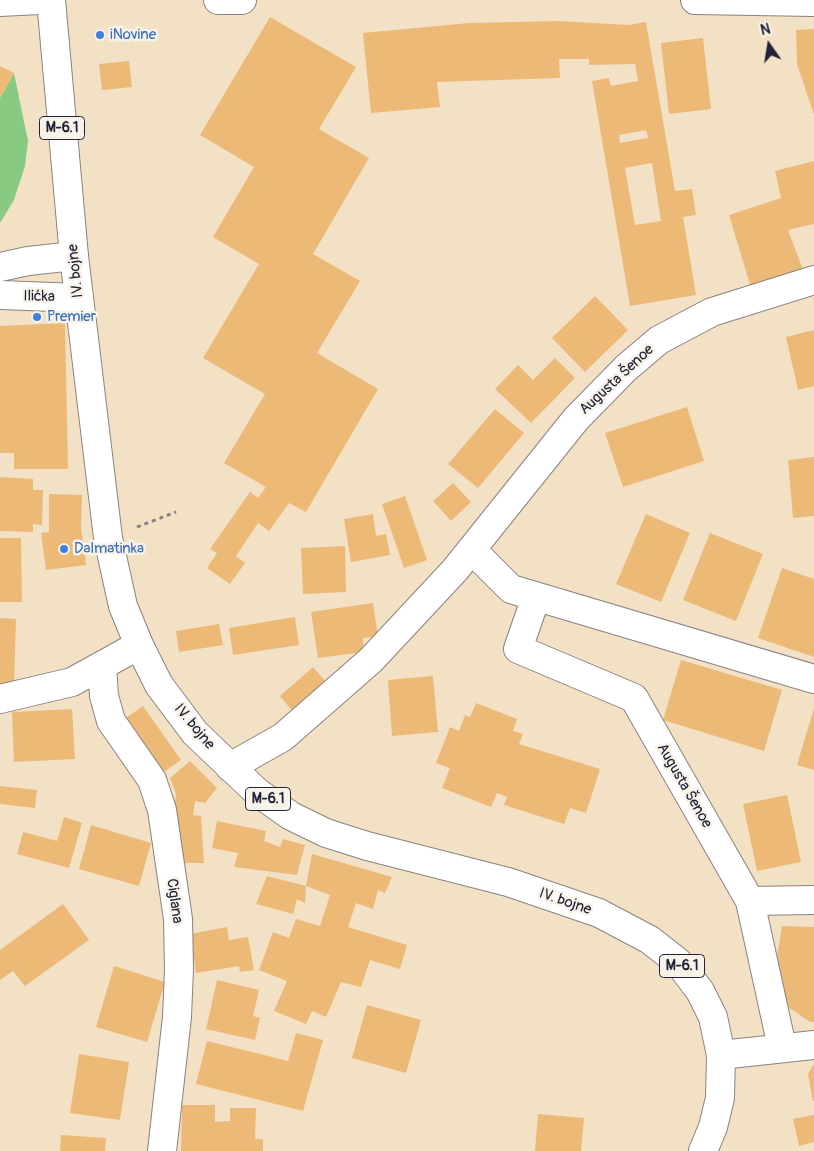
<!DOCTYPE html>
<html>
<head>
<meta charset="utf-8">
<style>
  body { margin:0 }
  #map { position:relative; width:814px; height:1151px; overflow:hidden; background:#f3e1c6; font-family:Pangolin,sans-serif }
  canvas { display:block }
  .north { position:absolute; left:744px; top:20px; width:50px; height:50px; -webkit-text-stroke:4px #f7f3e8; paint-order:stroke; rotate:347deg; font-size:14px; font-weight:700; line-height:20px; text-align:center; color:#22223b }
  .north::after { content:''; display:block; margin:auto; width:18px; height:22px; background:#22223b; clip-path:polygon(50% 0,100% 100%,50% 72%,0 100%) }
</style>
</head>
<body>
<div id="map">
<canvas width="814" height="1151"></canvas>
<div class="north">N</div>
</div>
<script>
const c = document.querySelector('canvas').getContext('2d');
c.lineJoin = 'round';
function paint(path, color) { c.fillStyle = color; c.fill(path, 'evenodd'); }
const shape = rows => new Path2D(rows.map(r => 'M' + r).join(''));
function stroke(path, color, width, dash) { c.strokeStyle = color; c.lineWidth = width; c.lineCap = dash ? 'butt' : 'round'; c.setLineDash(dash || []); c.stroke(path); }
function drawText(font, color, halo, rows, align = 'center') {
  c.font = font + ' Pangolin,sans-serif'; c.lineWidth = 5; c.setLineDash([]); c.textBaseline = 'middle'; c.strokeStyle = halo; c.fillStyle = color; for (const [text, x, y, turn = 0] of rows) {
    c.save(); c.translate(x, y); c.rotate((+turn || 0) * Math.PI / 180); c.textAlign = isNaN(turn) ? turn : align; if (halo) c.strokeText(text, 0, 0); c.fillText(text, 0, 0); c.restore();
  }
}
paint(shape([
  [14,73,28,141,25,166,14,200,0,223,0,98]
]), '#89ca82');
paint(shape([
  [270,17,356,67,319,129,369,158,313,254,360,281,317,353,378,389,306,512,289,503,269,531,258,523,236,556,245,563,230,584,207,568,217,553,210,549,250,492,258,498,266,487,224,463,265,394,203,358,259,264,213,237,254,167,200,135],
  [559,21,628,25,646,22,675,191,692,189,696,215,683,217,696,295,630,306,592,81,609,78,611,86,638,81,635,64,589,65,589,59,559,59,560,78,437,82,440,107,371,113,363,33,469,23],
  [646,130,648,138,620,143,619,135],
  [652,163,661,221,635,225,625,168],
  [814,29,814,115,797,64,796,30],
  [703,38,711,109,669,114,661,43],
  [129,61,132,87,102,90,99,64],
  [0,66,14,73,0,98],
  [814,161,814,224,788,230,805,275,752,291,729,215,781,198,775,171],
  [595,296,628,330,585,372,552,338],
  [65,323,68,469,14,469,14,453,0,453,0,326],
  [814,330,814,386,798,390,786,337],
  [555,358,575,378,531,423,495,389,518,365,533,380],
  [687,407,704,461,623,487,605,433],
  [495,409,524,433,478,488,448,464],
  [814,457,814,516,793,518,788,460],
  [0,477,33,479,33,490,43,490,42,525,33,524,33,532,0,531],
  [453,483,471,502,451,521,433,501],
  [49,494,82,495,81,528,86,565,46,570,41,533,49,532],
  [405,496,427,560,404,568,382,504],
  [373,514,376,536,386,534,390,555,351,562,344,519],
  [646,514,690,533,661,602,616,584],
  [710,533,763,554,736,621,683,600],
  [0,538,21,538,22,602,0,602],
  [345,546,346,592,303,594,301,548],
  [782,568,814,579,814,657,758,638],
  [373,603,378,636,363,638,364,652,318,658,311,612],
  [295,617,299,645,233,655,229,628],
  [0,618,16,619,14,686,0,685],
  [219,624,223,645,179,652,176,631],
  [681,660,782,690,764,751,663,720],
  [313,667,328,684,294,713,280,696],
  [433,676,438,732,392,736,388,680],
  [476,703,517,719,513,731,523,734,519,744,600,769,586,813,570,808,564,824,504,805,507,797,497,793,491,807,442,788,450,768,436,763,450,727,459,731,465,715,470,717],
  [143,706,181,760,158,776,120,722],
  [814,708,814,770,797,765],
  [72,709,75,759,14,762,12,712],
  [190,761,217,788,205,803,195,801,193,815,201,816,204,863,178,863,173,813,176,794,170,778],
  [0,786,37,790,35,808,0,804],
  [787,795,801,862,757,871,743,804],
  [64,817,82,823,69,868,17,854,23,832,57,841],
  [217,821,266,831,264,841,280,847,283,839,305,845,297,875,234,867,238,853,212,848],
  [91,825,151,843,139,886,79,869],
  [312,854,392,877,385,893,378,890,373,909,356,903,348,927,407,945,400,969,370,960,361,987,341,982,326,1017,312,1011,306,1024,274,1011,287,981,259,970,273,932,289,938,296,919,320,926,330,895,306,886],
  [267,876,306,886,305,903,297,899,293,914,256,904],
  [63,904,89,940,25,986,13,971,0,980,0,950],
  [782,926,814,927,814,1022,810,1022,784,1004,776,962],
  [227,927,229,940,248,937,254,970,240,972,239,966,196,973,190,934],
  [114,966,165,982,147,1042,96,1027],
  [217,980,259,990,253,1016,260,1018,255,1040,206,1029],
  [367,1005,421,1020,406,1073,352,1058],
  [296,1033,323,1040,303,1111,196,1084,207,1041,288,1061],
  [79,1054,129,1062,120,1120,70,1113],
  [814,1064,814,1101,813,1101,808,1074],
  [182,1105,215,1105,215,1122,230,1121,230,1108,256,1108,255,1139,263,1139,263,1151,181,1151],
  [538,1114,584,1118,581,1151,535,1151],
  [814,1115,814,1142,799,1146,793,1119],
  [61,1135,106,1138,105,1151,60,1151]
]), '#ecb977');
const minor = shape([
  [218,0,242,0],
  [695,0,814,2],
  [0,2,39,0],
  [0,267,28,261,74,256],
  [0,295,79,298],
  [472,550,511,589,814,679],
  [536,597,518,649,634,698,750,901,782,1047],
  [102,666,104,696,111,721,152,780,162,810,178,919,179,969,177,1017,162,1151],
  [0,699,72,682,139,645],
  [230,767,283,737,371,660,455,570,576,419,626,368,659,340,712,312,814,280],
  [750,901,814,900],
  [721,1055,814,1045]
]);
const major = shape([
  [51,0,74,256,108,538,123,606,139,645,159,685,195,733,257,792,291,816,326,833,367,846,508,882,599,913,650,940,678,962,700,991,713,1017,721,1055,720,1098,713,1127,703,1151]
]);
stroke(minor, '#8a8280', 30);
stroke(major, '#8a8280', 30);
stroke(shape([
  [137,527,176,512]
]), '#8a8280', 3, [4, 4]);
stroke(minor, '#fff', 28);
stroke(major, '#fff', 28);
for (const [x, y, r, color] of [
  [100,35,5,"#3f7fe0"],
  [37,317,5,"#3f7fe0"],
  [64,549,5,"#3f7fe0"]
]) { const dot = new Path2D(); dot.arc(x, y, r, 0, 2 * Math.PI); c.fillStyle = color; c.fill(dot); stroke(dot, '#f7f3e8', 2); }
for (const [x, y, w] of [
  [62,128,45],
  [268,799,45],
  [682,966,45]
]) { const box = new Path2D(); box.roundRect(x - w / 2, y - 11.5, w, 23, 4); c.fillStyle = '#f7f3e8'; c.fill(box); stroke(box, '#22223b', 1); }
drawText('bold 14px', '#22223b', null, [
  ["M-6.1",62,128],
  ["M-6.1",268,799],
  ["M-6.1",682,966]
]);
drawText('15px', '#366cbe', '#f7f3e8', [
  ["iNovine",110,35],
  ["Premier",47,317],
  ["Dalmatinka",74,549]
], 'left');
drawText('15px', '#22223b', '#f7f3e8', [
  ["IV. bojne",76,271,-96],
  ["Ilićka",39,297,1],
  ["Augusta Šenoe",617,380,-43],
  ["IV. bojne",194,727,50],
  ["Augusta Šenoe",684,786,60],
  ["Ciglana",174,901,82],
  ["IV. bojne",565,902,19]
]);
</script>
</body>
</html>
